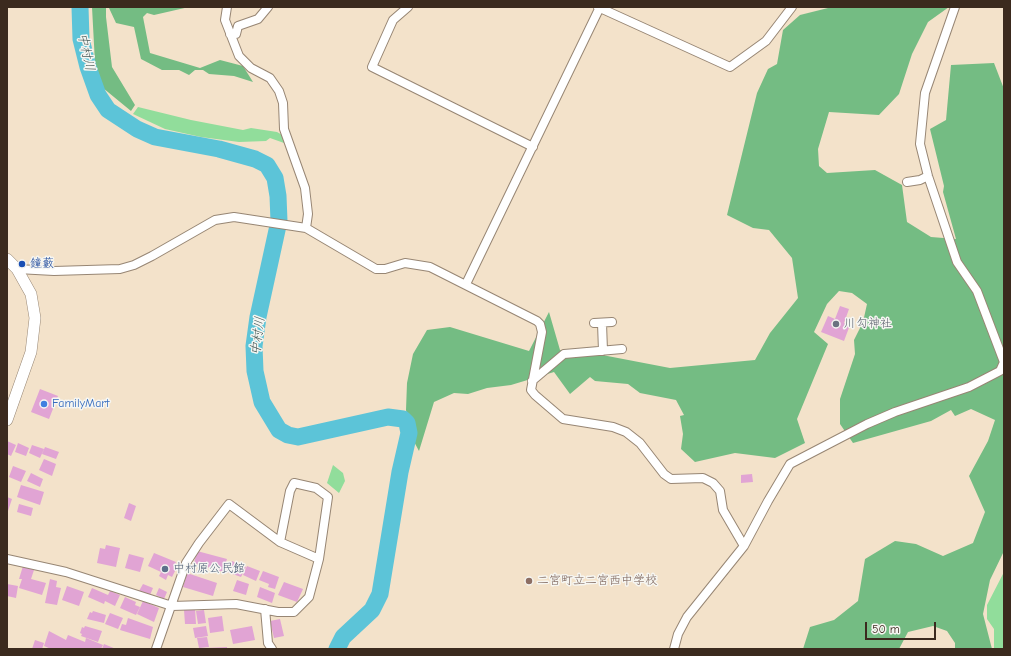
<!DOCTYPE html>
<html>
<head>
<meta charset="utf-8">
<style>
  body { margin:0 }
  #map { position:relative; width:1011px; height:656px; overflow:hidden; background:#f3e2ca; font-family:"Comic Neue",sans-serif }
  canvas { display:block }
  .frame { position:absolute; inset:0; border:8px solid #3b2a1e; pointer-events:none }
  .scale { position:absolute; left:865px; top:622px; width:71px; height:18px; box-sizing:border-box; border:2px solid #3b2a1e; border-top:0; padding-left:5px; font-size:12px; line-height:14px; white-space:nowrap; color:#3b2a1e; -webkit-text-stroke:3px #f6f6f2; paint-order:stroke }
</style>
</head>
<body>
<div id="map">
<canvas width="1011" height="656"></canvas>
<div class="frame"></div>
<div class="scale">50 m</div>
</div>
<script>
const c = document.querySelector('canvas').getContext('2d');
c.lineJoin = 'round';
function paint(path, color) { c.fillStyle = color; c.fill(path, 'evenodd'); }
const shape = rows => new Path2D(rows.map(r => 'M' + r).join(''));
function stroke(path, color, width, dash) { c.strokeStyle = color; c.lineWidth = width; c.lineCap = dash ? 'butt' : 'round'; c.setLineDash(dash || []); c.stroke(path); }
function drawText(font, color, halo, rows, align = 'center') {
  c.font = font + ' "Comic Neue","Klee One",sans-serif'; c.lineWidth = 3; c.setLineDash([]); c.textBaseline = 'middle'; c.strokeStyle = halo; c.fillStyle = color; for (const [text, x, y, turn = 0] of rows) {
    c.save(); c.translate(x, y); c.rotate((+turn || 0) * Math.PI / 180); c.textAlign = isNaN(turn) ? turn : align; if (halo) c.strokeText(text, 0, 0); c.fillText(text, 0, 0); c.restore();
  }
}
paint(shape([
  [138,107,191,120,243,130,251,128,277,132,284,136,284,143,270,138,266,141,239,142,201,137,165,129,133,114],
  [333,465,343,473,345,481,339,493,327,483],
  [1004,572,1004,649,994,649,994,629,987,619,987,605]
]), '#91dd9b');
paint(shape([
  [92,7,106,7,106,17,112,67,135,105,131,111,103,88,95,63],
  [189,7,154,15,147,13,143,17,150,53,200,68,220,60,243,66,253,82,234,76,209,74,203,70,195,70,189,75,179,70,162,70,141,59,134,27,116,23,109,8],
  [832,7,949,7,928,22,912,54,899,94,879,115,829,112,818,149,819,166,827,173,875,170,902,185,907,222,931,237,956,239,943,192,944,186,930,129,946,120,951,65,994,63,1004,89,1004,551,990,580,983,614,992,649,955,649,955,643,947,631,933,626,908,632,899,649,803,649,810,627,834,620,858,601,865,559,895,541,916,544,943,556,973,543,985,512,969,476,988,441,995,420,971,409,955,416,951,410,931,421,853,443,840,424,840,399,855,354,854,340,863,322,867,304,852,293,839,291,827,304,814,332,828,344,797,419,805,443,775,458,735,453,695,462,681,449,683,434,680,416,684,415,676,400,640,393,628,384,595,381,590,377,570,394,554,372,511,385,487,388,468,394,454,393,434,402,419,451,411,436,406,410,407,383,413,354,427,330,450,327,529,351,549,312,560,350,597,354,670,368,755,360,770,333,798,298,792,258,769,230,753,228,727,215,757,93,768,69,777,64,783,30,800,15]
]), '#74bc83');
stroke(shape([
  [80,7,81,39,88,67,98,95,108,110,137,129,155,137,219,149,255,159,267,165,275,178,278,196,279,221,258,317,254,346,255,371,262,402,279,430,288,435,298,437,388,417,403,419,407,423,409,433,400,472,380,594,372,610,343,637,337,649]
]), '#5cc4d8', 17);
paint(shape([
  [840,306,849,309,844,323,850,325,844,341,821,332,828,316,835,319],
  [40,389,58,396,49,419,31,412],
  [7,441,16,445,11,456,7,454],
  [18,443,29,448,26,456,15,452],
  [32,445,44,449,40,458,29,453],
  [45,447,59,452,56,459,42,454],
  [44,459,56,464,52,476,39,470],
  [13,466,26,471,21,482,9,477],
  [31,473,43,479,40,487,27,481],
  [752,474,753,482,741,483,741,475],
  [21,485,44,492,40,505,17,497],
  [7,497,12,499,7,514],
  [129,503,136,506,131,521,124,518],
  [19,504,33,508,31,516,17,512],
  [106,545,120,548,116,567,97,563,100,548,105,549],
  [197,551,227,559,223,572,194,563],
  [154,553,176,562,175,564,178,565,172,577,168,575,166,580,159,576,161,572,148,566],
  [129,554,144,558,140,572,125,568],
  [232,561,246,567,241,577,227,572],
  [23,566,34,570,31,579,46,583,42,595,19,588,22,579,19,579],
  [247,566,260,571,256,581,243,575],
  [263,571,279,577,275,589,268,587,269,584,259,580],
  [187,573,217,583,213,596,183,587],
  [50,579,57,581,56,587,61,588,57,605,45,603],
  [237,580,249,584,246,595,233,591],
  [284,582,303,589,297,602,278,595],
  [7,584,18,586,16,598,7,596],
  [143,584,153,588,150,595,139,591],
  [67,586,84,592,79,606,62,600],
  [260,587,275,593,272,603,257,597],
  [92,588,108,595,110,591,120,595,115,606,105,601,104,604,88,597],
  [159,588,167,592,164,599,156,595],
  [125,597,136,602,135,605,140,607,136,615,120,608],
  [143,601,159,608,154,622,137,614],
  [195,609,196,624,185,624,184,610],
  [204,610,206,623,198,624,196,611],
  [93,611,106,615,104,623,87,619,90,612,92,613],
  [110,613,123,618,118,629,105,624],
  [222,616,224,631,210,633,208,618],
  [128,618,153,627,150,639,120,630,122,624,126,625],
  [280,619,284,636,274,638,270,621],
  [85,626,102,631,98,642,81,636,82,634,80,633,82,627,84,628],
  [206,626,208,636,195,638,193,628],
  [252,626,255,640,233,644,230,630],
  [49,631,66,640,68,635,85,642,86,638,103,645,101,649,63,648,51,649,44,646],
  [207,637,209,647,199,648,197,638],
  [35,640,44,643,42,649,32,649],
  [104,644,116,649,102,649],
  [227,647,227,649,206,649,206,648]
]), '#e1a4d4');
const street = shape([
  [227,7,225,20,239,56,251,68,270,78,279,91,283,103,284,129,305,188,308,214,306,228],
  [408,7,393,20,372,67,533,147],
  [598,7,730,67,766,41,792,7],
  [955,7,925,93,920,144,928,176,957,262,977,291,1004,362],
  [230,34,236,34,238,26,258,19,268,7],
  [907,182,920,180,928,176],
  [17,269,54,271,120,269,134,265,152,256,215,220,234,217,306,228,376,269,385,269,405,263,430,267,537,321,540,324,542,332,531,390,535,395,563,419,613,427,626,432,640,443,664,474,671,479,703,478,713,483,720,491,723,510,744,546],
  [466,284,600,7],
  [594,323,612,322],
  [602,323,603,351],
  [532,381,564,354,622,349],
  [7,559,66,572,172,606,236,604,278,612,294,612,309,597,319,559,328,497,316,488,294,483,290,491,280,542],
  [265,609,268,643,272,649],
  [156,649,186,563,199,543,229,504,280,542,319,559],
  [674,649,678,634,687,617,744,546,768,501,790,464,867,424,895,412,969,387,1000,371,1004,362]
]);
const secondary = shape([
  [7,259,17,269,31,294,35,318,31,352,7,420]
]);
stroke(street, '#978674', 10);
stroke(secondary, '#978674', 12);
stroke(street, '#fff', 8);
stroke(secondary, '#fff', 11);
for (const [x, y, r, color] of [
  [22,264,4,"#1a4fb4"],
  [836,324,4,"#6b7280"],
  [44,404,4,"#3f7fe0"],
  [165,569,4,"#5c6f8a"],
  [529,581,4,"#8d6e63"]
]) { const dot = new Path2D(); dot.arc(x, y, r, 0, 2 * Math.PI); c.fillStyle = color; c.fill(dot); stroke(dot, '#f6f6f2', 1.5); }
drawText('12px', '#164399', '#f6f6f2', [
  ["鐘藪",30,264]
], 'left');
drawText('12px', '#5b616d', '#f6f6f2', [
  ["川勾神社",844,324]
], 'left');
drawText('12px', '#366cbe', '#f6f6f2', [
  ["FamilyMart",52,404]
], 'left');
drawText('12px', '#4e5e75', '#f6f6f2', [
  ["中村原公民館",173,569]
], 'left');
drawText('12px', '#785e54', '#f6f6f2', [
  ["二宮町立二宮西中学校",537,581]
], 'left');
drawText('italic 13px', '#455856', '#f6f6f2', [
  ["中村川",86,52,78],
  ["中村川",258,336,-83]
]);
</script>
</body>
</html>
